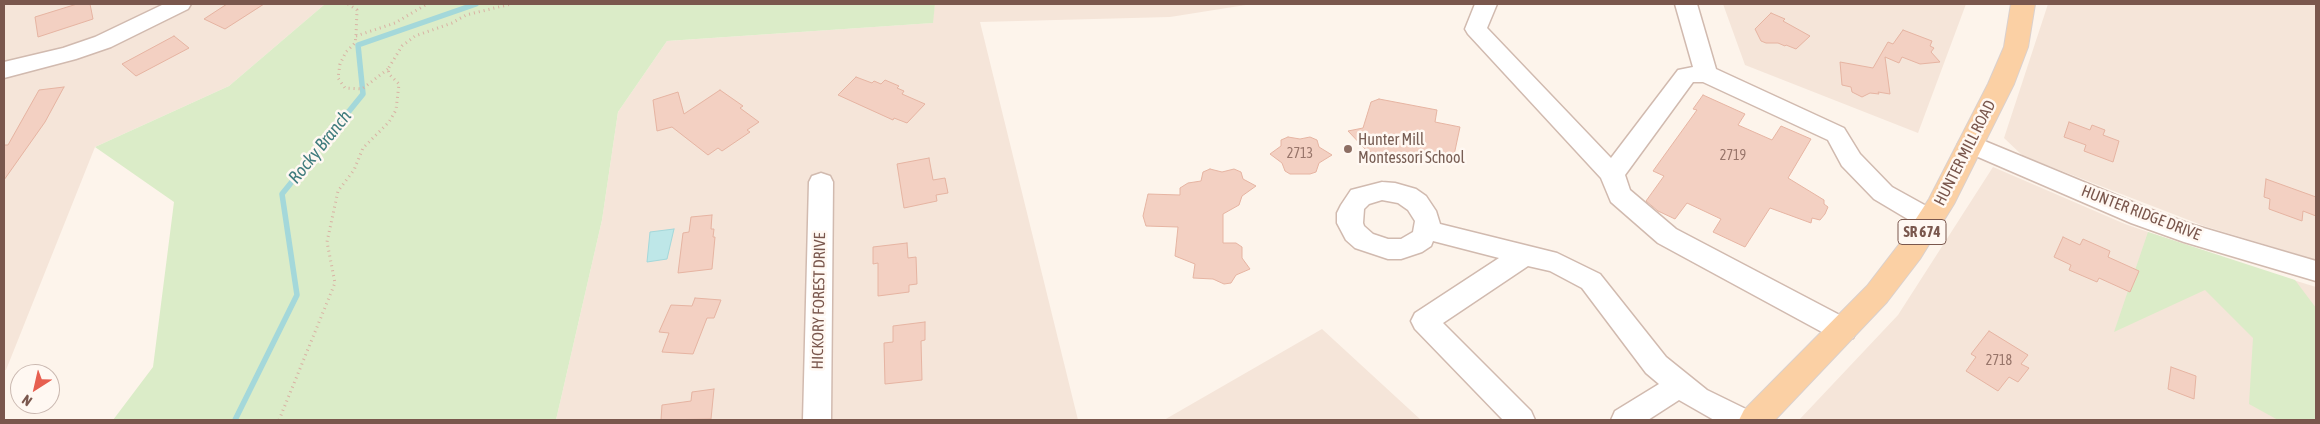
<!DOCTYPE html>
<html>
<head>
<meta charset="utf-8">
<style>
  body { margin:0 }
  #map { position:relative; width:2320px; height:424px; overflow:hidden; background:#fdf4eb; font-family:"Asap Condensed",sans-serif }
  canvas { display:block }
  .frame { position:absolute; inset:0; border:5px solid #7a574d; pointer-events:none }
  .north { position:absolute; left:10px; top:364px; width:50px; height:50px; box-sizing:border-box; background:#fff8f2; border:1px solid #cab8b0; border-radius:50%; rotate:215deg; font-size:14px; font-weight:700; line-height:20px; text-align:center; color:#7a574d }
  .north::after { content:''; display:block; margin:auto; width:18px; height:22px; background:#e75f50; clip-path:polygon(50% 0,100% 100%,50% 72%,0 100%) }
</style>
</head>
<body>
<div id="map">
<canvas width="2320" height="424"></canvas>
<div class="frame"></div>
<div class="north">N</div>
</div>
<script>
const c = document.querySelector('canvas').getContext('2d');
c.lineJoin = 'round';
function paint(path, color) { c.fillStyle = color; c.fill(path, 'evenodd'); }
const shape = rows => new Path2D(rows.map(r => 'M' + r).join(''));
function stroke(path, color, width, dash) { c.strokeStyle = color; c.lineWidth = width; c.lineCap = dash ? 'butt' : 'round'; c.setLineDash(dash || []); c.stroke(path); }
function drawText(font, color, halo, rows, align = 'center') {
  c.font = font + ' "Asap Condensed",sans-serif'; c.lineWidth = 5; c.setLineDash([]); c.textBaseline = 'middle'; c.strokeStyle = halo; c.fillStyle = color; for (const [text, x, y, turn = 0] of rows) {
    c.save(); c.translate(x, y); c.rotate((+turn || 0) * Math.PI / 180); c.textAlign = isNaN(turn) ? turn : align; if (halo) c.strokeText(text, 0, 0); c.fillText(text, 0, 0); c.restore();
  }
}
paint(shape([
  [4,4,325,4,229,86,95,147,6,370,4,370],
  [935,4,1252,4,1170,17,980,22,1078,420,556,420,602,220,618,112,667,41,932,23],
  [1723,4,1966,4,1918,133,1745,65],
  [2048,4,2316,4,2316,260,2204,226,2023,156,2004,138],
  [1993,167,2125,224,2235,262,2316,287,2316,420,1799,420,1898,315],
  [1322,329,1421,420,1164,420]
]), '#f5e5d9');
paint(shape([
  [325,4,935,4,933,23,667,41,618,112,602,220,556,420,113,420,153,367,174,202,95,147,229,86],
  [2148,232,2295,280,2316,308,2316,420,2278,420,2249,404,2253,338,2205,290,2114,332]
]), '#dbecc8');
const water = shape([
  [674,229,667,259,647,262,650,232,674,229]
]);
paint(water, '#bee7e8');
stroke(water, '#a4d8da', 1);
stroke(shape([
  [235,420,297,295,282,194,363,94,358,45,476,4]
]), '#a4d8da', 5.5);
const building = shape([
  [77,4,90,4,93,19,38,37,35,17,77,4],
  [227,4,264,4,225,29,204,19,227,4],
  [1771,13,1785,19,1783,21,1810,36,1796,49,1786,45,1785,46,1778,43,1766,43,1761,41,1755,29,1771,13],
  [1903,30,1932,41,1930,46,1934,48,1931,52,1940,62,1920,64,1902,57,1899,63,1885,57,1890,94,1878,92,1879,94,1870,93,1862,97,1852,92,1851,87,1842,85,1840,62,1873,68,1888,42,1893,44,1903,30],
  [174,36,189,48,136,76,122,64,174,36],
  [856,77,872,83,874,81,881,84,885,80,899,86,897,88,904,91,902,94,925,104,907,123,894,118,893,120,838,95,856,77],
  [64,87,45,122,4,180,4,145,8,145,39,90,64,87],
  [720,90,743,106,740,108,759,122,747,130,750,132,722,151,718,148,708,155,672,127,657,131,653,100,678,92,684,114,720,90],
  [1703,95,1745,114,1738,125,1772,140,1781,126,1811,139,1788,178,1824,200,1824,204,1828,207,1825,214,1820,220,1812,218,1811,223,1770,208,1745,247,1713,232,1721,219,1687,203,1675,219,1658,211,1646,201,1664,176,1653,171,1697,110,1693,109,1703,95],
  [1379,99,1437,110,1435,122,1460,127,1453,160,1424,154,1412,161,1367,151,1348,131,1363,128,1371,102,1379,99],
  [2069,122,2090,130,2092,125,2105,130,2103,135,2119,141,2113,162,2084,151,2086,145,2064,137,2069,122],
  [1288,137,1300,139,1310,137,1317,140,1319,147,1332,155,1319,163,1316,172,1310,174,1290,174,1285,171,1282,163,1270,154,1281,146,1281,140,1288,137],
  [929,158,933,180,945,178,948,193,936,195,937,201,904,208,897,164,929,158],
  [1210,169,1222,172,1234,169,1241,172,1243,179,1256,186,1242,196,1239,205,1223,214,1223,243,1236,243,1242,247,1242,258,1250,269,1236,275,1231,283,1224,284,1213,279,1193,278,1195,264,1175,256,1178,227,1146,226,1143,216,1148,194,1180,195,1180,188,1188,183,1201,181,1203,172,1210,169],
  [2266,179,2316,197,2316,216,2303,211,2302,221,2269,209,2270,199,2264,197,2266,179],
  [712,215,711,229,714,229,713,237,715,237,712,269,678,273,683,233,689,232,691,217,712,215],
  [2063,237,2080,245,2083,239,2110,251,2108,257,2139,271,2130,292,2099,278,2097,282,2069,270,2071,265,2054,257,2063,237],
  [907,243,908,258,916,257,917,284,909,285,909,292,878,296,878,263,873,264,873,247,907,243],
  [695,298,721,300,714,318,707,318,693,354,662,352,669,333,659,332,671,305,692,306,695,298],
  [925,322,925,340,921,341,922,380,885,384,884,343,893,342,893,326,925,322],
  [1989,331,2028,355,2021,364,2029,368,2018,382,2009,377,1998,391,1966,371,1976,357,1971,354,1989,331],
  [2171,367,2196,376,2194,399,2168,389,2171,367],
  [714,389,711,419,661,420,662,405,691,401,692,392,714,389]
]);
paint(building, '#f3d0c2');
stroke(building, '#e6b4a2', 1);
const minor = shape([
  [164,4,191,4,188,9,111,47,76,59,4,78,4,62,63,48,95,37,164,4],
  [1475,4,1497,4,1487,28,1611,158,1678,70,1693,67,1675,4,1697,4,1716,69,1844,128,1860,154,1892,187,1939,213,1943,220,1939,227,1930,230,1921,227,1874,199,1842,166,1828,140,1703,82,1693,82,1625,175,1630,190,1676,229,1853,322,1857,330,1853,338,1843,341,1833,338,1658,243,1611,202,1601,178,1468,34,1465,29,1475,4],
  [1970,135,2149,209,2190,224,2316,261,2316,281,2184,242,2131,223,1962,150,1958,144,1962,138,1970,135],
  [821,173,830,176,833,182,831,420,803,420,809,182,812,176,821,173],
  [1382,182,1395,183,1416,189,1426,196,1436,211,1440,224,1557,253,1600,274,1666,357,1707,390,1750,411,1754,420,1714,420,1679,400,1648,420,1611,420,1615,411,1659,384,1646,373,1582,288,1550,271,1528,266,1443,323,1531,411,1535,420,1503,420,1415,329,1411,321,1415,313,1499,258,1433,241,1431,246,1422,252,1401,259,1388,259,1355,248,1346,240,1337,223,1337,213,1341,205,1351,190,1382,182],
  [1382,200,1398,203,1408,210,1415,221,1413,232,1401,239,1388,239,1373,234,1364,226,1363,223,1364,209,1369,204,1382,200]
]);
const major = shape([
  [2011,4,2035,4,2028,47,2014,84,1954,204,1920,259,1887,302,1775,420,1739,420,1744,410,1867,286,1900,243,1929,199,1988,84,2004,47,2011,4]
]);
stroke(minor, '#d1baaf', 3);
stroke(major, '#dad0cd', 2);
stroke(shape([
  [348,4,357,10,356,36,355,43,346,52,340,64,338,78,345,88,362,89,388,69],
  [356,36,395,23,427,4],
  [279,420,335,283,327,242,338,191,354,170,363,148,389,122,396,110,399,84,389,74,388,69,402,46,415,36,452,23,466,15,511,4]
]), '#d9b2a4', 3, [1, 4]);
paint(minor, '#fff');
paint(major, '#fbd0a4');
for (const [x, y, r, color] of [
  [1348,149,5,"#8d6e63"]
]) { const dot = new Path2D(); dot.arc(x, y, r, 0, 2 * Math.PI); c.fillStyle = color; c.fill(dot); stroke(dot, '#fff8f2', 2); }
drawText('14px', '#98756a', null, [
  ["2713",1300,154],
  ["2719",1733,156],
  ["2718",1999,361]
]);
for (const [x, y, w] of [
  [1922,232,48]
]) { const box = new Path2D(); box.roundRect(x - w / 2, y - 12.5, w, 25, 4); c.fillStyle = '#fff8f2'; c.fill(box); stroke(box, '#7a574d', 1); }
drawText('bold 15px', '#7a574d', null, [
  ["SR 674",1922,232]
]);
drawText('16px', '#785e54', '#fff8f2', [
  ["Hunter Mill",1358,140],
  ["Montessori School",1358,158]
], 'left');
drawText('16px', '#7a574d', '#fff8f2', [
  ["HUNTER MILL ROAD",1965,153,-63],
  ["HUNTER RIDGE DRIVE",2141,213,21],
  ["HICKORY FOREST DRIVE",819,301,-89]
]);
drawText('italic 18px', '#407c7e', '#fff8f2', [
  ["Rocky Branch",320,147,-51]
]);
</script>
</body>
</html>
